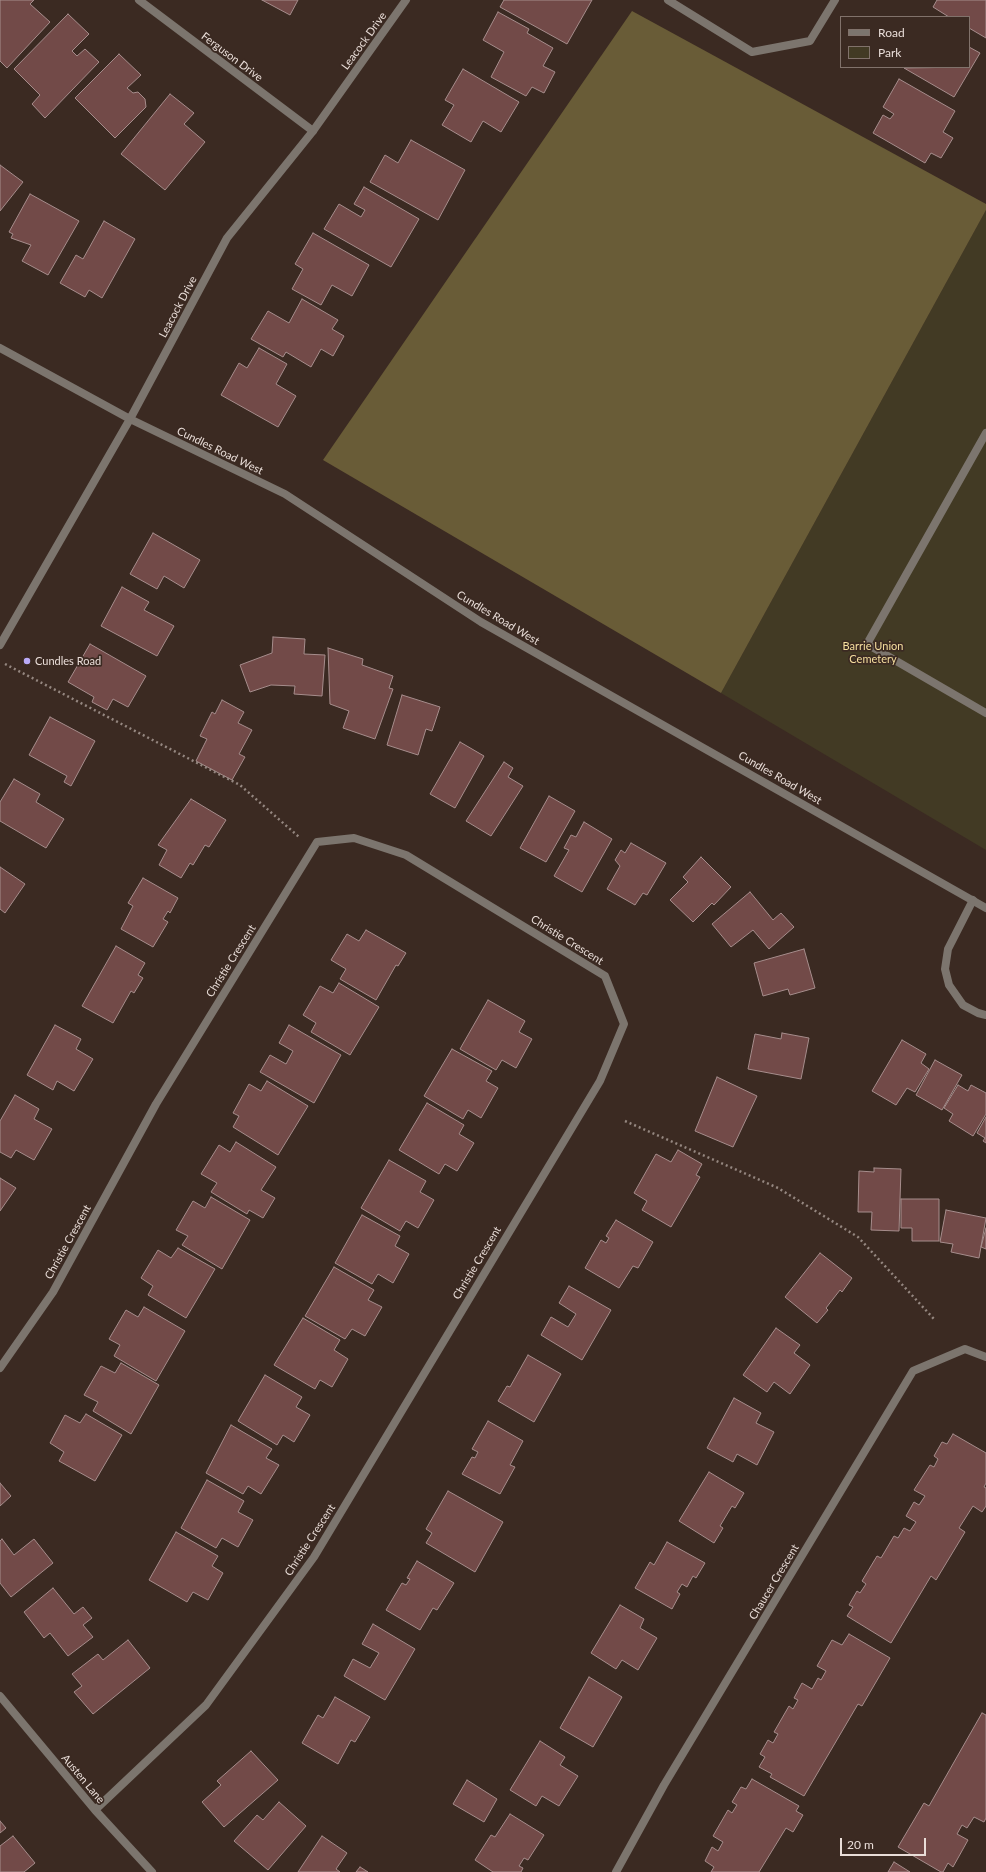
<!DOCTYPE html>
<html>
<head>
<meta charset="utf-8">
<style>
  body { margin:0 }
  #map { position:relative; width:986px; height:1872px; overflow:hidden; background:#3b2a22; font-family:Lato,sans-serif }
  canvas { display:block }
  .legend { position:absolute; left:840px; top:16px; width:130px; height:52px; box-sizing:border-box; background:#3b2a22; border:1px solid #81726b; margin:0; padding:5px 7px; list-style:none; font-size:12px; color:#e9ddd8 }
  .legend li { display:flex; align-items:center; gap:8px; height:20px }
  .legend b { width:20px; border:1px solid #81726b }
  .scale { position:absolute; left:840px; top:1838px; width:86px; height:18px; box-sizing:border-box; border:2px solid #e9ddd8; border-top:0; padding-left:5px; font-size:12px; line-height:14px; white-space:nowrap; color:#e9ddd8; -webkit-text-stroke:3px #3b2a22; paint-order:stroke }
</style>
</head>
<body>
<div id="map">
<canvas width="986" height="1872"></canvas>
<ul class="legend">
<li><b style="height:5px;background:#7c756e"></b>Road</li>
<li><b style="height:11px;background:#423a24"></b>Park</li>
</ul>
<div class="scale">20 m</div>
</div>
<script>
const c = document.querySelector('canvas').getContext('2d');
c.lineJoin = 'round';
function paint(path, color) { c.fillStyle = color; c.fill(path, 'evenodd'); }
const shape = rows => new Path2D(rows.map(r => 'M' + r).join(''));
function stroke(path, color, width, dash) { c.strokeStyle = color; c.lineWidth = width; c.lineCap = dash ? 'butt' : 'round'; c.setLineDash(dash || []); c.stroke(path); }
function drawText(font, color, halo, rows, align = 'center') {
  c.font = font + ' Lato,sans-serif'; c.lineWidth = 3.5; c.setLineDash([]); c.textBaseline = 'middle'; c.strokeStyle = halo; c.fillStyle = color; for (const [text, x, y, turn = 0] of rows) {
    c.save(); c.translate(x, y); c.rotate((+turn || 0) * Math.PI / 180); c.textAlign = isNaN(turn) ? turn : align; if (halo) c.strokeText(text, 0, 0); c.fillText(text, 0, 0); c.restore();
  }
}
paint(shape([
  [986,210,986,850,721,693]
]), '#423a24');
paint(shape([
  [632,11,986,204,986,210,721,693,323,460]
]), '#695c37');
const building = shape([
  [0,0,34,0,30,4,50,22,7,68,0,61,0,0],
  [262,0,298,0,290,15,262,0],
  [504,0,592,0,567,44,500,7,504,0],
  [937,0,986,0,986,38,969,28,969,17,949,17,933,7,937,0],
  [498,12,529,29,527,33,553,48,543,66,555,72,544,93,532,87,526,96,491,77,504,52,483,40,498,12],
  [68,14,89,34,72,51,77,56,85,49,99,62,45,118,32,104,40,95,14,69,68,14],
  [969,47,980,53,954,97,904,68,969,67,969,47],
  [119,54,141,75,127,88,133,93,138,92,145,99,146,107,115,138,75,98,119,54],
  [463,69,519,102,501,132,483,121,471,142,442,125,454,105,445,100,463,69],
  [899,79,955,111,943,132,953,138,941,158,931,153,925,163,873,133,883,115,890,119,894,114,883,107,899,79],
  [170,94,194,113,184,124,205,142,165,190,121,154,170,94],
  [411,140,465,170,438,220,370,182,385,155,398,163,411,140],
  [0,165,23,182,0,211,0,165],
  [364,187,419,219,391,267,324,229,339,204,361,217,365,210,354,204,364,187],
  [30,194,79,221,48,275,22,261,31,245,11,238,13,234,9,232,30,194],
  [104,221,135,239,102,298,89,290,85,297,60,283,76,255,83,259,104,221],
  [313,233,369,265,352,296,332,285,321,305,292,289,303,269,295,264,313,233],
  [302,299,338,320,332,329,344,336,333,356,321,349,311,367,286,352,283,357,251,339,268,311,289,323,302,299],
  [259,348,287,364,276,384,296,396,278,427,221,395,239,363,247,368,259,348],
  [153,533,200,560,184,588,164,576,157,589,130,574,153,533],
  [122,587,149,602,144,610,174,626,157,656,101,626,122,587],
  [273,637,305,639,304,654,325,655,322,696,294,694,295,686,271,685,250,692,240,665,272,653,273,637],
  [90,644,146,676,128,707,113,699,107,710,92,702,94,697,68,682,90,644],
  [328,648,363,659,362,665,393,676,389,688,393,689,375,739,343,728,349,711,330,704,328,648],
  [402,695,440,707,432,731,426,729,418,755,387,745,402,695],
  [222,700,244,712,238,723,252,730,239,754,245,757,232,780,196,761,207,739,200,736,212,712,215,714,222,700],
  [50,717,95,741,71,786,64,782,67,776,29,755,50,717],
  [460,742,484,756,455,808,430,794,460,742],
  [504,762,513,768,508,777,523,786,491,836,466,821,504,762],
  [14,779,40,794,36,802,64,819,46,848,0,821,0,802,14,779],
  [549,796,575,811,546,862,520,848,549,796],
  [191,799,226,820,209,847,205,845,193,865,190,863,181,878,159,865,167,850,158,845,191,799],
  [584,822,612,839,582,892,554,876,569,850,564,848,571,835,576,837,584,822],
  [631,843,666,863,647,895,643,893,635,905,607,889,620,866,615,860,621,850,625,853,631,843],
  [701,857,731,887,714,905,712,903,693,922,670,900,688,882,683,877,701,857],
  [0,867,25,884,5,913,0,909,0,867],
  [143,878,178,898,170,913,168,911,163,919,168,922,153,947,121,929,133,906,128,903,143,878],
  [750,892,773,920,781,913,794,927,769,949,753,930,731,947,712,924,750,892],
  [366,930,406,953,398,966,396,965,376,1000,340,979,346,969,331,960,347,934,359,941,366,930],
  [116,946,145,963,138,975,143,978,134,993,131,991,113,1023,82,1006,116,946],
  [804,949,815,988,790,995,788,989,763,996,754,963,804,949],
  [339,983,379,1007,350,1055,311,1032,316,1023,303,1015,320,986,333,993,339,983],
  [488,1000,525,1021,519,1032,532,1039,516,1068,502,1060,496,1070,460,1049,488,1000],
  [55,1025,81,1039,76,1049,93,1059,74,1091,57,1081,53,1090,27,1075,55,1025],
  [289,1025,341,1055,314,1103,260,1072,270,1055,286,1064,293,1051,279,1043,289,1025],
  [782,1033,809,1038,801,1079,748,1069,755,1034,781,1039,782,1033],
  [902,1040,926,1054,921,1063,929,1069,915,1092,907,1088,896,1105,872,1091,902,1040],
  [452,1049,492,1071,486,1081,498,1088,481,1118,468,1110,463,1119,424,1096,452,1049],
  [935,1060,962,1075,942,1110,916,1095,935,1060],
  [717,1077,757,1096,733,1147,695,1131,717,1077],
  [267,1081,308,1106,278,1155,233,1127,239,1116,233,1113,249,1084,261,1091,267,1081],
  [958,1085,968,1091,971,1085,986,1093,986,1114,973,1136,949,1121,953,1114,944,1108,958,1085],
  [15,1095,39,1109,34,1119,52,1129,34,1160,16,1150,11,1158,0,1152,0,1121,15,1095],
  [427,1103,464,1125,459,1134,474,1143,457,1171,445,1164,439,1174,399,1150,427,1103],
  [986,1117,986,1143,983,1141,985,1138,977,1133,986,1117],
  [236,1142,276,1167,261,1190,275,1198,263,1218,249,1210,247,1214,211,1192,217,1183,201,1174,219,1145,230,1152,236,1142],
  [678,1150,702,1164,696,1175,700,1177,671,1227,642,1210,647,1201,634,1193,656,1154,671,1162,678,1150],
  [389,1160,426,1181,420,1192,434,1200,418,1228,406,1221,400,1231,361,1208,389,1160],
  [874,1168,901,1169,899,1231,871,1230,872,1212,858,1212,859,1171,874,1172,874,1168],
  [0,1178,16,1188,0,1211,0,1178],
  [211,1197,250,1220,222,1269,182,1245,188,1236,176,1230,193,1201,205,1208,211,1197],
  [901,1199,939,1199,939,1241,912,1241,912,1228,901,1228,901,1199],
  [946,1210,986,1218,979,1258,951,1252,953,1244,940,1242,946,1210],
  [362,1215,400,1236,395,1246,409,1254,393,1283,378,1274,372,1284,335,1263,362,1215],
  [616,1220,653,1242,638,1268,633,1266,619,1288,585,1268,601,1240,606,1243,609,1238,606,1236,616,1220],
  [986,1228,986,1249,981,1247,986,1228],
  [178,1248,215,1269,186,1318,148,1295,153,1286,141,1278,158,1250,171,1258,178,1248],
  [820,1253,852,1278,842,1292,840,1290,826,1308,828,1310,817,1323,785,1297,820,1253],
  [334,1267,374,1290,368,1300,382,1307,365,1336,352,1329,345,1339,305,1316,334,1267],
  [569,1286,611,1310,582,1360,541,1335,551,1317,568,1327,576,1314,559,1303,569,1286],
  [144,1307,185,1331,156,1381,114,1356,120,1345,109,1339,126,1310,138,1317,144,1307],
  [303,1318,340,1340,334,1350,348,1359,332,1387,320,1380,315,1389,274,1365,303,1318],
  [776,1328,800,1345,794,1353,810,1365,790,1394,774,1382,767,1392,743,1375,776,1328],
  [528,1355,561,1374,534,1422,498,1401,507,1386,510,1387,528,1355],
  [121,1363,159,1385,131,1434,93,1411,98,1402,84,1395,101,1366,115,1373,121,1363],
  [265,1375,302,1397,296,1407,310,1415,294,1442,283,1435,277,1445,238,1421,265,1375],
  [734,1398,761,1413,756,1423,774,1432,757,1465,737,1454,733,1462,707,1448,734,1398],
  [86,1414,122,1435,95,1481,59,1461,64,1452,50,1443,65,1415,80,1423,86,1414],
  [488,1421,523,1441,510,1465,515,1467,500,1494,462,1474,472,1457,475,1458,478,1452,472,1449,488,1421],
  [231,1425,272,1449,266,1458,279,1465,261,1494,248,1486,243,1494,206,1473,231,1425],
  [953,1434,986,1453,986,1483,984,1487,986,1488,986,1506,982,1512,973,1506,959,1528,965,1532,936,1580,931,1576,891,1643,847,1616,853,1607,849,1605,857,1591,860,1593,866,1584,862,1581,877,1556,881,1558,894,1536,898,1538,904,1528,910,1531,916,1522,906,1516,914,1502,919,1505,925,1496,914,1490,930,1465,934,1467,938,1459,934,1456,942,1442,947,1444,953,1434],
  [709,1472,744,1493,735,1508,732,1506,720,1526,723,1528,714,1543,679,1521,709,1472],
  [207,1480,244,1501,238,1512,253,1520,238,1547,222,1538,216,1548,181,1528,207,1480],
  [0,1483,11,1496,0,1506,0,1483],
  [448,1491,503,1522,475,1572,426,1543,432,1533,426,1529,448,1491],
  [176,1532,218,1556,212,1566,223,1573,208,1600,193,1592,187,1602,149,1580,176,1532],
  [2,1539,14,1555,34,1539,53,1563,11,1597,0,1583,0,1541,2,1539],
  [667,1542,705,1563,696,1578,693,1576,687,1587,682,1584,677,1592,680,1594,672,1609,635,1588,650,1562,654,1565,667,1542],
  [417,1561,454,1583,437,1610,433,1608,420,1630,386,1610,402,1583,406,1585,410,1579,407,1578,417,1561],
  [53,1588,74,1614,83,1607,92,1618,83,1625,93,1637,68,1656,50,1633,44,1638,24,1612,53,1588],
  [620,1605,644,1619,640,1628,657,1638,638,1670,622,1660,616,1669,591,1653,620,1605],
  [373,1624,415,1649,385,1700,344,1676,353,1659,370,1668,379,1653,362,1644,373,1624],
  [849,1634,890,1658,862,1706,858,1704,804,1796,770,1777,772,1774,759,1767,765,1757,760,1754,768,1740,773,1743,778,1734,774,1732,789,1706,793,1709,798,1700,794,1698,802,1683,812,1689,818,1678,821,1680,826,1671,817,1666,832,1640,842,1645,849,1634],
  [128,1640,150,1668,93,1714,74,1692,82,1686,72,1674,98,1654,103,1660,128,1640],
  [589,1677,622,1697,593,1747,560,1728,589,1677],
  [335,1697,370,1717,355,1742,351,1740,338,1764,302,1743,318,1715,323,1718,335,1697],
  [982,1713,986,1715,986,1818,984,1822,974,1817,967,1828,962,1825,957,1834,968,1840,953,1867,948,1863,943,1872,941,1872,898,1847,924,1803,929,1806,982,1713],
  [540,1741,565,1757,560,1765,578,1776,559,1806,542,1796,536,1806,510,1790,540,1741],
  [251,1751,278,1780,224,1827,202,1802,221,1785,217,1781,251,1751],
  [752,1779,799,1806,796,1811,803,1815,793,1832,786,1828,759,1872,711,1872,714,1867,705,1861,712,1847,718,1851,723,1842,713,1836,728,1810,732,1813,737,1805,732,1802,741,1787,746,1789,752,1779],
  [467,1780,497,1799,484,1822,453,1804,467,1780],
  [279,1802,306,1826,268,1870,234,1841,257,1815,263,1820,279,1802],
  [510,1814,544,1835,528,1860,524,1858,519,1866,523,1868,521,1872,493,1872,475,1860,491,1835,495,1837,510,1814],
  [0,1821,6,1828,0,1833,0,1821],
  [13,1836,35,1863,24,1872,0,1872,0,1846,13,1836],
  [322,1836,347,1853,336,1869,340,1872,298,1872,322,1836],
  [894,1862,910,1872,888,1872,894,1862],
  [360,1867,368,1872,356,1872,360,1867]
]);
paint(building, '#724a48');
stroke(building, '#a68d8c', 1);
stroke(shape([
  [5,664,240,785,299,837],
  [625,1121,778,1188,858,1237,934,1319]
]), '#958780', 2.5, [2, 3]);
stroke(shape([
  [986,433,867,644,986,713],
  [973,900,948,949,945,969,949,985,963,1005,978,1013,986,1015]
]), '#7c756e', 8);
stroke(shape([
  [139,0,313,131],
  [668,0,752,52,810,41,835,0],
  [0,1368,53,1292,156,1104,317,842,354,838,406,855,605,976,624,1024,600,1081,314,1557,206,1705,95,1810],
  [0,1696,95,1810,152,1872],
  [616,1872,664,1785,913,1371,965,1349,986,1357]
]), '#7c756e', 8);
stroke(shape([
  [0,348,130,419,285,494,481,622,986,908],
  [0,645,130,419,227,238,313,131,406,0]
]), '#7c756e', 8);
for (const [x, y, r, color] of [
  [27,661,4,"#baaaf7"]
]) { const dot = new Path2D(); dot.arc(x, y, r, 0, 2 * Math.PI); c.fillStyle = color; c.fill(dot); stroke(dot, '#3b2a22', 1.5); }
drawText('11px', '#e9ddd8', '#3b2a22', [
  ["Leacock Drive",364,41,-54],
  ["Ferguson Drive",232,57,37],
  ["Leacock Drive",178,307,-62],
  ["Cundles Road West",220,451,26],
  ["Cundles Road West",498,618,31],
  ["Cundles Road West",780,778,30],
  ["Christie Crescent",567,940,32],
  ["Christie Crescent",231,961,-58],
  ["Christie Crescent",68,1242,-61],
  ["Christie Crescent",477,1263,-59],
  ["Christie Crescent",310,1540,-57],
  ["Chaucer Crescent",774,1582,-59],
  ["Austen Lane",83,1779,50]
]);
drawText('11px', '#f6df9f', '#3b2a22', [
  ["Barrie Union",873,646],
  ["Cemetery",873,659]
]);
drawText('11px', '#e9ddd8', '#3b2a22', [
  ["Cundles Road",35,661]
], 'left');
</script>
</body>
</html>
